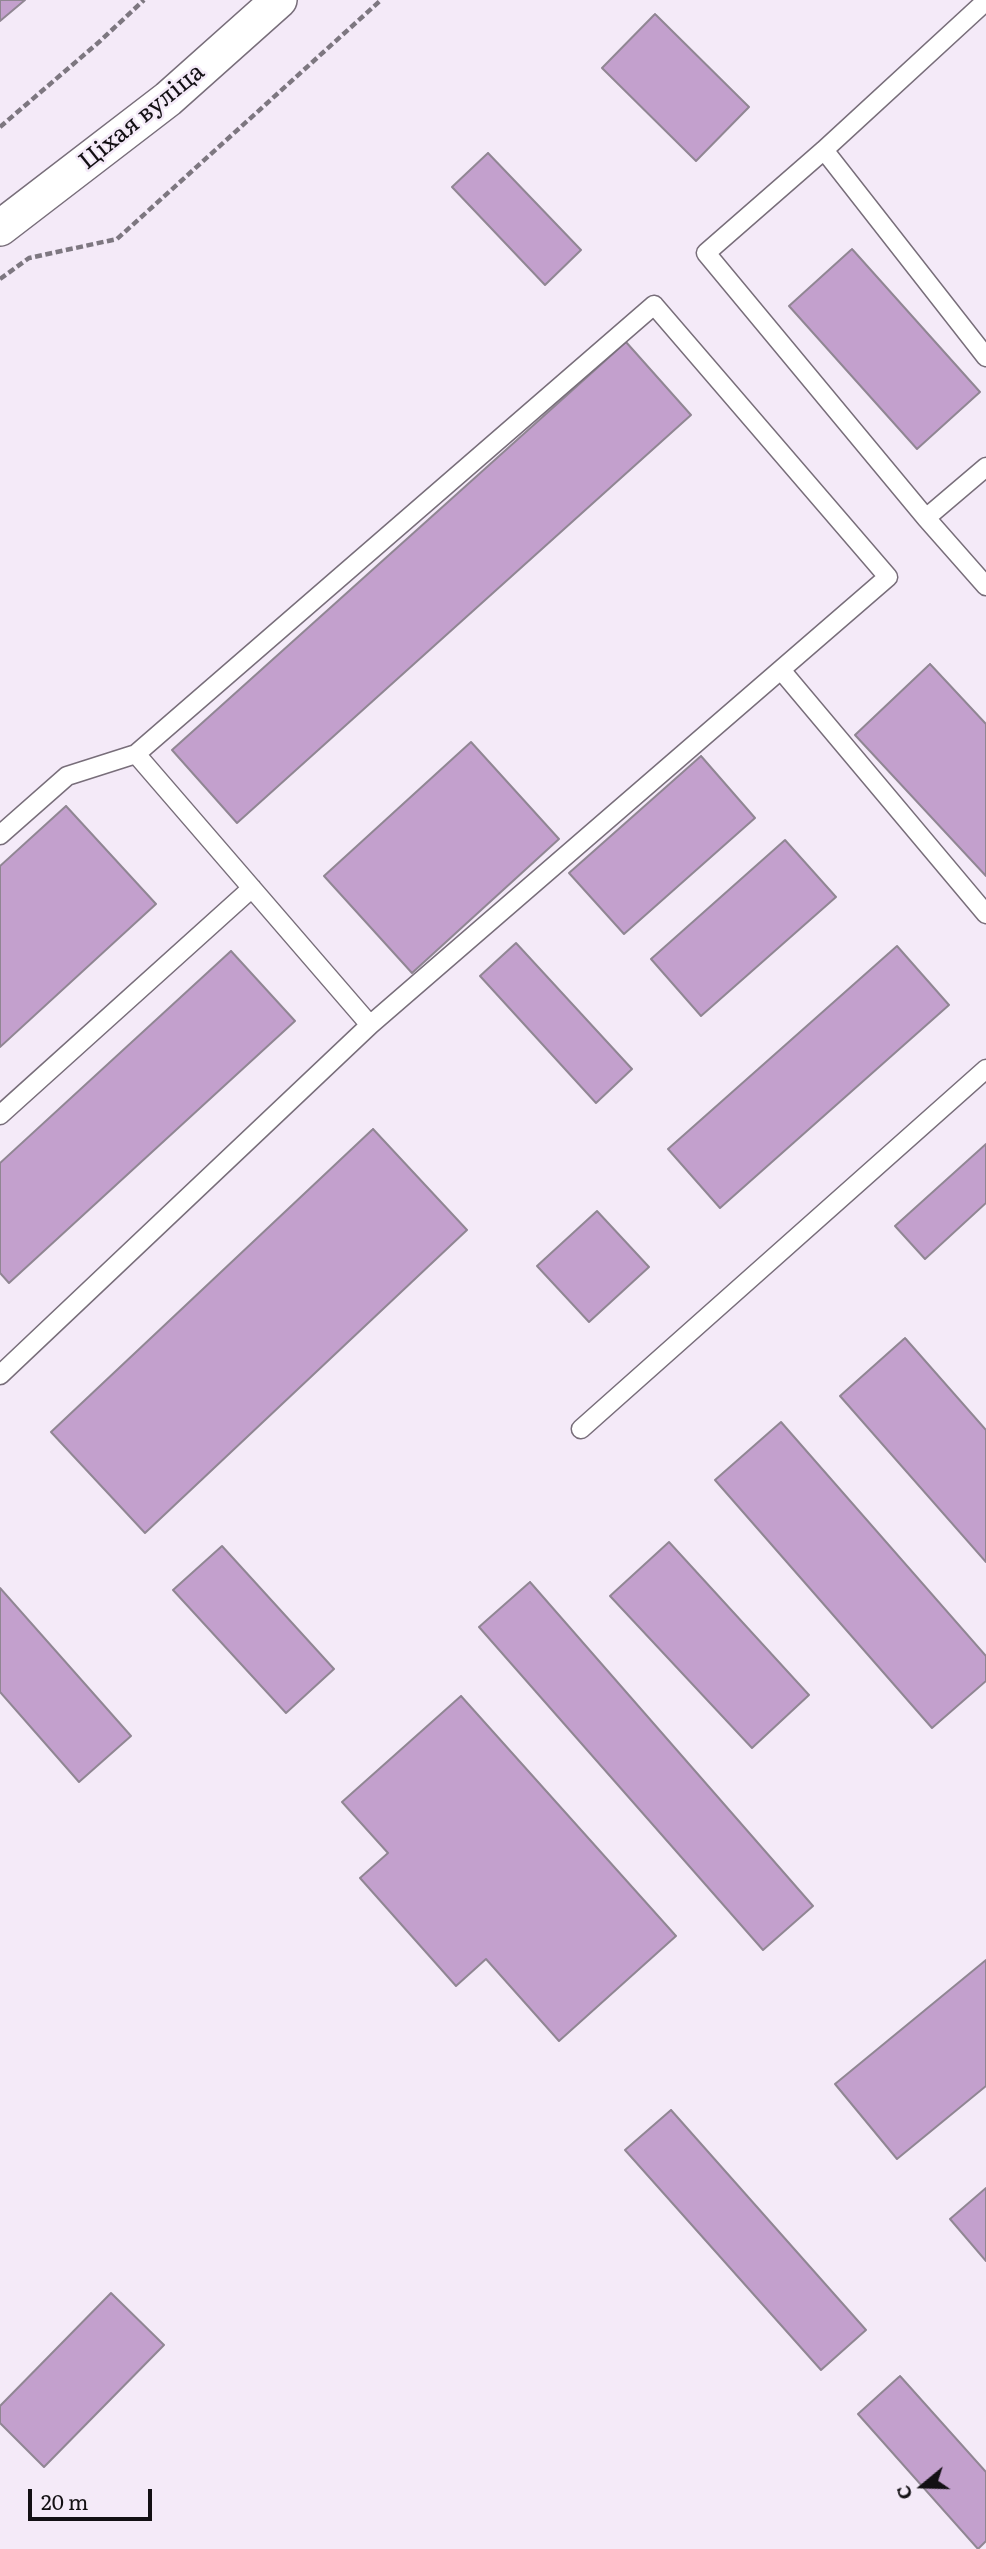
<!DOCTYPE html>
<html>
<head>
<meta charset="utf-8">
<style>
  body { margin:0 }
  #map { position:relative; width:986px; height:2549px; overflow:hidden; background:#f4eaf8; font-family:Literata,serif }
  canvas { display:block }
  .north { position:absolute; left:888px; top:2451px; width:70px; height:70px; -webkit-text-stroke:5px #f4eaf8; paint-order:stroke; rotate:251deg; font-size:19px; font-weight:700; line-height:28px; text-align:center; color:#131014 }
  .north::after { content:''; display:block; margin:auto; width:24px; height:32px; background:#131014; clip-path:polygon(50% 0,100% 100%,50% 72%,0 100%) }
  .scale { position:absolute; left:28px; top:2489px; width:124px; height:32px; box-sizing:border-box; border:4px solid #131014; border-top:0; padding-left:9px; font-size:21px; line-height:24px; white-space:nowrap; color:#131014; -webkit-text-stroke:5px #f4eaf8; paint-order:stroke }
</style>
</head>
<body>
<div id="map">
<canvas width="986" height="2549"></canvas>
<div class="north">С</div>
<div class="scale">20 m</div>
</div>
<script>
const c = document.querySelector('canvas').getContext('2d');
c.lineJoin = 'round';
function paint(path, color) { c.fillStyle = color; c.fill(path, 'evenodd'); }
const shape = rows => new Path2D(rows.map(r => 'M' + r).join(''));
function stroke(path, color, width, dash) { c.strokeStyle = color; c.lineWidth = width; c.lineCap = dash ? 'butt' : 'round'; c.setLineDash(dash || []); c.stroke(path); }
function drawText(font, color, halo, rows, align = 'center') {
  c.font = font + ' Literata,serif'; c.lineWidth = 5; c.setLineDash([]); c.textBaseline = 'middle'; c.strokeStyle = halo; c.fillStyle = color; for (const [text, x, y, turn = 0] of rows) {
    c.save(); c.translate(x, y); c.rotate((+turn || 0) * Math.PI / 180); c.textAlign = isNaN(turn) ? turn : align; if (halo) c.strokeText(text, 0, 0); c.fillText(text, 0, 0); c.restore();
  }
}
const building = shape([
  [0,0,25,0,0,21,0,0],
  [655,14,749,107,696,161,602,68,655,14],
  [488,153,581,250,545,285,452,187,488,153],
  [852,249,980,392,917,449,789,306,852,249],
  [626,342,691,415,237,823,172,750,626,342],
  [930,664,986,724,986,876,855,735,930,664],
  [471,742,559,839,412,973,324,876,471,742],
  [701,756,755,818,624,934,569,873,701,756],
  [66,806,156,904,0,1047,0,866,66,806],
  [785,840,836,897,701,1016,651,959,785,840],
  [516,943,632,1069,596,1103,480,976,516,943],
  [897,946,949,1005,720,1208,668,1149,897,946],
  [231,951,295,1021,9,1283,0,1273,0,1163,231,951],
  [373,1129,467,1230,145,1533,51,1432,373,1129],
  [986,1144,986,1203,925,1259,895,1226,986,1144],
  [597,1211,649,1267,589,1322,537,1266,597,1211],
  [905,1338,986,1430,986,1562,840,1396,905,1338],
  [781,1422,986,1656,986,1681,932,1728,715,1480,781,1422],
  [669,1542,809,1695,752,1748,610,1596,669,1542],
  [222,1546,334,1669,286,1713,173,1590,222,1546],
  [530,1582,813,1906,763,1950,479,1627,530,1582],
  [0,1588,131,1736,79,1782,0,1692,0,1588],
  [461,1696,676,1936,559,2041,486,1959,456,1986,360,1878,388,1853,342,1802,461,1696],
  [986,1960,986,2086,897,2159,835,2084,986,1960],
  [671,2110,866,2330,821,2370,625,2150,671,2110],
  [986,2188,986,2261,950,2219,986,2188],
  [111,2293,164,2345,44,2467,0,2423,0,2406,111,2293],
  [900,2376,986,2472,986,2541,978,2549,858,2414,900,2376]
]);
paint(building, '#c3a0cd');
stroke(building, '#908693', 2);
const service = shape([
  [986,1,824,150,706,253,926,518,986,586],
  [824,150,986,357],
  [654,305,888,577,370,1025,136,754,654,305],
  [926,518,986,467],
  [781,670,986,914],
  [0,835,67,776,136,754],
  [0,1115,252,888],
  [0,1375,370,1025],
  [581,1429,986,1069]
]);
const minor = shape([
  [0,228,168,99,279,0]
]);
stroke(service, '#786e7a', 21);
stroke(minor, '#786e7a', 38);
stroke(shape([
  [0,127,99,42,144,0],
  [0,279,29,258,117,239,381,0]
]), '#7d7780', 4.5, [7, 3.5]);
stroke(service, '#fff', 18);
stroke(minor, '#fff', 35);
drawText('24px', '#131014', '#f4eaf8', [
  ["Ціхая вуліца",142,117,-39]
]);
</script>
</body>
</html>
